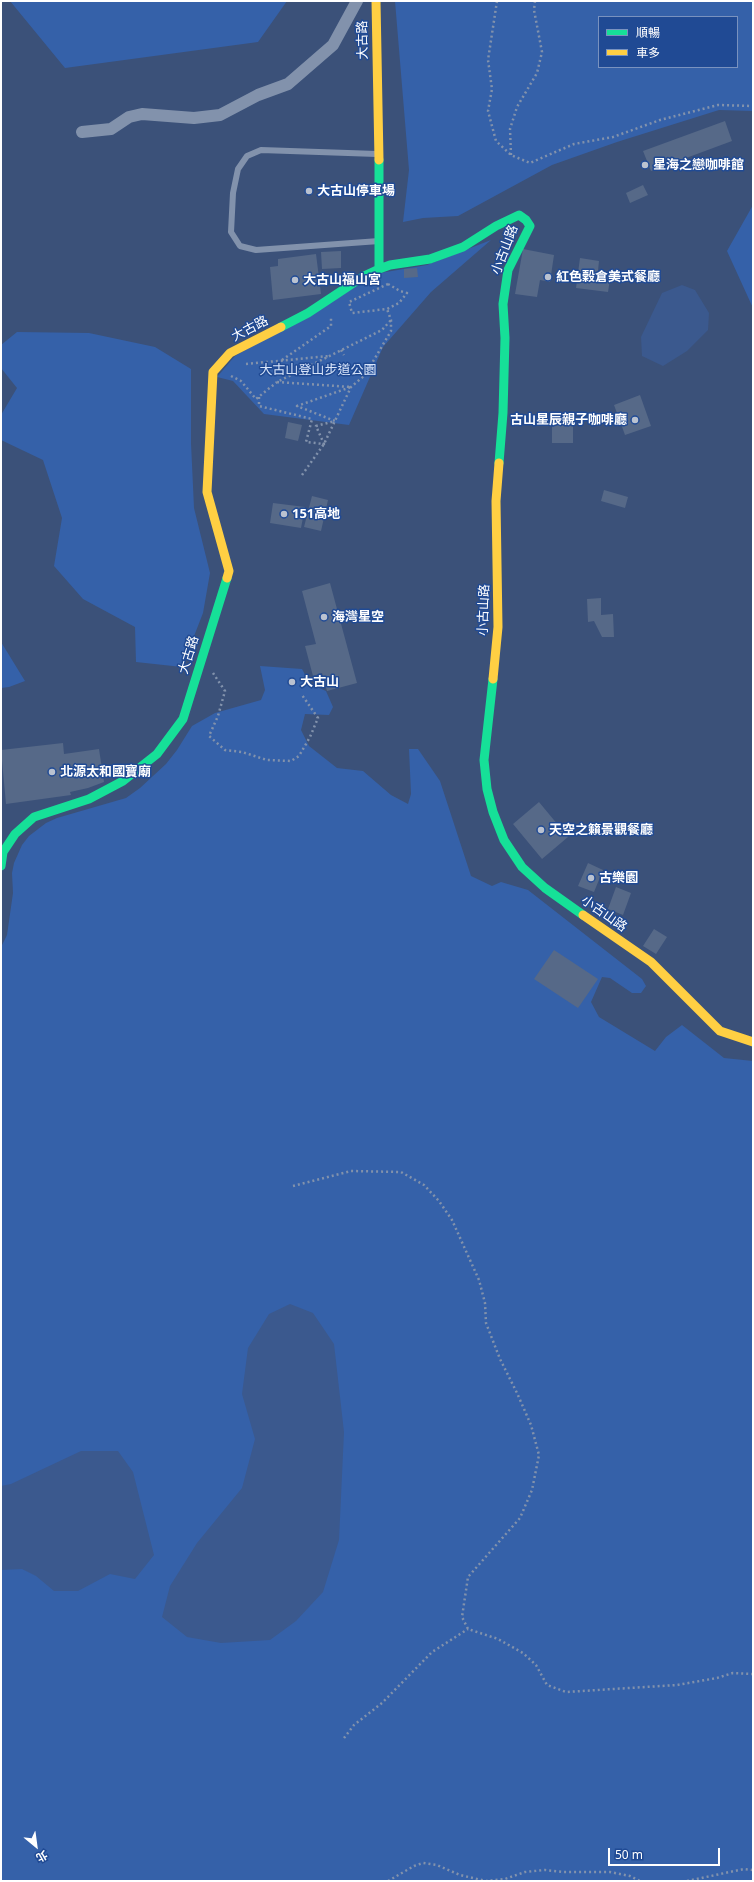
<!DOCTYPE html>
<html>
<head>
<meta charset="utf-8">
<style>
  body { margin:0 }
  #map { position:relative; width:754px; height:1882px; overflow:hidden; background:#3b5179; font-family:"Noto Sans","Noto Sans TC",sans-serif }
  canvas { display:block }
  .frame { position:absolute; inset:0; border:2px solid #fff; pointer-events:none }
  .legend { position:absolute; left:598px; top:16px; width:140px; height:52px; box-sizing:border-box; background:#204a94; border:1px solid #7992bf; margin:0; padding:5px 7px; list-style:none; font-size:12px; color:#fff }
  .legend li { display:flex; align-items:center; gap:8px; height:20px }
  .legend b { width:20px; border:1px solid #7992bf }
  .north { position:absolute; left:16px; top:1826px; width:40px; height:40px; -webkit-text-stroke:3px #204a94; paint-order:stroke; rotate:151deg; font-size:11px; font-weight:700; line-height:16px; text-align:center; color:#fff }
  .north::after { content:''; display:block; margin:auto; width:14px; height:18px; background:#fff; clip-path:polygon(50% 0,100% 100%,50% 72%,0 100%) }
  .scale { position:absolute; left:608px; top:1848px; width:112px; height:18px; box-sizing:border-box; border:2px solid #fff; border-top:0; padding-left:5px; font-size:12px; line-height:14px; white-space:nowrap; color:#fff; -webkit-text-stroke:3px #204a94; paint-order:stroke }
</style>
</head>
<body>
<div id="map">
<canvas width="754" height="1882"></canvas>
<div class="frame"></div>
<ul class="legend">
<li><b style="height:5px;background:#16e098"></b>順暢</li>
<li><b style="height:5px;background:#ffcf43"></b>車多</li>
</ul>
<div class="north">北</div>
<div class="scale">50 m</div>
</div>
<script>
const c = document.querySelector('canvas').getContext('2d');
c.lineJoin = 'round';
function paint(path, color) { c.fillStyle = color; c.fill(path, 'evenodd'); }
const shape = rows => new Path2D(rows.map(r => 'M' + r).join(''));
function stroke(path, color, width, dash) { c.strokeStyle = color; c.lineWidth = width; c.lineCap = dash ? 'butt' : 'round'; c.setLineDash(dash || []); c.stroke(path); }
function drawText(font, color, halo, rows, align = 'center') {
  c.font = font + ' "Noto Sans","Noto Sans TC",sans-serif'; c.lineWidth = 3; c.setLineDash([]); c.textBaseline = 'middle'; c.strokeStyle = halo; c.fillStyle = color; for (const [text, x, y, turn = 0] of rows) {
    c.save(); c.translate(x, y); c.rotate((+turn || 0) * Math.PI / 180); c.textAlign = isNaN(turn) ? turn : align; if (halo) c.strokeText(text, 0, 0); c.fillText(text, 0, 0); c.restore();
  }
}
paint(shape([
  [10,1,287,1,258,42,65,68],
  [395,1,753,1,753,111,719,110,617,142,552,165,458,216,423,218,403,222,409,170],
  [599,17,737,17,737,67,599,67],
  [753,205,753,308,727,251],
  [491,240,431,292,383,347,349,425,264,414,233,381,217,377,235,356,380,273,427,265],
  [17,332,89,333,155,347,191,369,191,443,194,508,210,573,203,613,182,667,136,662,135,627,83,599,54,566,62,518,43,460,1,440,1,415,17,388,1,368,1,345],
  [1,642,25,681,9,687,1,688],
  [260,666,302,669,310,684,326,691,333,707,329,715,305,714,301,730,309,746,337,768,363,771,391,795,408,804,411,794,409,749,418,749,440,781,471,876,492,886,501,882,528,890,642,979,646,986,641,993,632,993,610,978,602,977,591,1002,599,1017,655,1051,666,1037,682,1025,724,1058,753,1061,753,1881,1,1881,1,947,7,935,13,893,12,873,14,863,22,845,29,836,46,823,57,818,126,798,140,788,166,764,177,750,192,726,215,713,261,700,265,690]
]), '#3561a9');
paint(shape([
  [682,285,695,290,709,313,708,330,687,351,663,366,642,356,641,337,662,293],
  [290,1304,313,1313,334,1344,344,1432,339,1540,323,1592,296,1621,270,1640,221,1643,187,1637,162,1617,170,1586,197,1543,242,1488,255,1439,242,1394,248,1348,269,1314],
  [81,1451,118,1451,133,1472,154,1555,135,1579,110,1574,78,1591,54,1591,36,1576,22,1569,1,1570,1,1486,11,1484]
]), '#3b598e');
paint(shape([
  [725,121,732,141,651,171,643,151],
  [643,185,648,195,630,203,626,193],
  [523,249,554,255,550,282,540,280,537,297,515,294],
  [341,251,341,268,322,269,321,252],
  [316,254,321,294,273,300,270,267,278,266,278,259],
  [580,258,599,261,598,271,611,273,608,292,576,288],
  [417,268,418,277,404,278,404,269],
  [640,395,651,426,625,435,614,405],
  [552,420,573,420,573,443,552,443],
  [288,422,302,425,298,441,285,438],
  [604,490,628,497,625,508,601,501],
  [312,496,328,500,321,531,304,527],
  [273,503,305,507,301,528,270,523],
  [330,583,357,683,327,691,322,673,313,676,305,646,316,644,302,591],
  [601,598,601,615,613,614,614,637,602,637,594,621,588,622,587,599],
  [63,743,64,754,99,749,104,782,88,788,70,792,71,795,6,804,1,750],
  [539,802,568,837,542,859,513,824],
  [588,863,603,870,594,892,578,886],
  [616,887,631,893,623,915,608,909],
  [654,929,667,937,656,954,643,946],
  [554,950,598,979,578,1008,534,979]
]), '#566988');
stroke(shape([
  [497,1,488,60,492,89,488,111,496,141,511,155,530,163,574,144,613,137,660,120,718,105,753,106],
  [511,155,510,129,517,107,537,73,542,52,534,10,535,1],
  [388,284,400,291,407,293,399,303,387,309,352,313,349,302,388,284],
  [341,350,344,355],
  [282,360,331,326,331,317],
  [246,364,329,356],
  [231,376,241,381,256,399,277,382],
  [259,397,259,406,312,419,306,442,324,444,316,426,335,421,297,406,351,387,277,382,382,330,391,320],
  [302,475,324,444,351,387,365,375,391,331,391,320,387,309],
  [213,673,225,691,218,716,209,736,225,750,242,752,267,760,291,761,299,756,310,737,318,718,302,695],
  [293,1186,351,1171,401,1172,424,1185,439,1201,452,1220,479,1280,485,1303,486,1323,500,1359,517,1393,531,1425,539,1455,532,1490,520,1518,468,1577,462,1617,468,1629,498,1639,523,1653,536,1665,547,1685,566,1692,677,1685,717,1678,733,1673,753,1674],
  [344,1738,354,1725,382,1703,432,1652,468,1629],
  [388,1881,414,1866,423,1863,437,1865,460,1875,486,1881,505,1879,525,1872,545,1870,564,1872,610,1872,630,1876,640,1881],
  [687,1881,744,1869,753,1870]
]), '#8292ac', 2.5, [2, 3]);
stroke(shape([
  [377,154,261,150,247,156,238,169,233,193,231,232,240,246,256,250,379,241]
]), '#8292ac', 6);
stroke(shape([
  [82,132,111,129,129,117,142,114,194,118,220,115,258,95,288,84,333,45,357,1]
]), '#8292ac', 12);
stroke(shape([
  [379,269,390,265,430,259,463,247,496,226,519,215,526,220,530,226,508,270,503,304,505,338,503,413,499,463],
  [281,327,308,313,364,276,379,269,379,160],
  [493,679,484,760,487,789,493,812,504,840,522,867,545,888,583,915],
  [1,866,3,852,15,834,34,817,89,799,123,781,157,754,183,719,227,578]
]), '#16e098', 9);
stroke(shape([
  [376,1,379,160],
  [227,578,229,571,207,492,213,372,230,353,281,327],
  [493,679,498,627,496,501,499,463],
  [583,915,651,962,720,1031,753,1042]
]), '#ffcf43', 9);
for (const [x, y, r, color] of [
  [645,165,4,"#bac2d0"],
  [309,191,4,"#bac2d0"],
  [548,277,4,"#bac2d0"],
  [295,280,4,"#bac2d0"],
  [635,420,4,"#bac2d0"],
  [284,514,4,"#bac2d0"],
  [324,617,4,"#bac2d0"],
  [292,682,4,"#bac2d0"],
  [52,772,4,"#bac2d0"],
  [541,830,4,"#bac2d0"],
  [591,878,4,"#bac2d0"]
]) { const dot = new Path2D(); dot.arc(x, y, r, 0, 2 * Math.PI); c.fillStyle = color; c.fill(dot); stroke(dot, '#204a94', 1.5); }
drawText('13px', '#fff', '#204a94', [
  ["大古路",363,40,-91],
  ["小古山路",505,250,-69],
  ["大古路",250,329,-27],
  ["小古山路",484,610,-88],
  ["大古路",189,655,-73],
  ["小古山路",604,914,35]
]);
drawText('bold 13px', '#fff', '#204a94', [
  ["星海之戀咖啡館",653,165],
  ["大古山停車場",317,191],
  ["紅色榖倉美式餐廳",556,277],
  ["大古山福山宮",303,280],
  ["古山星辰親子咖啡廳",627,420,"right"],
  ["151高地",292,514],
  ["海灣星空",332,617],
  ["大古山",300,682],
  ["北源太和國寶廟",60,772],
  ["天空之籟景觀餐廳",549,830],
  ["古樂園",599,878]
], 'left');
drawText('13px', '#d8e5fa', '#204a94', [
  ["大古山登山步道公園",318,370]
]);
</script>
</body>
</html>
